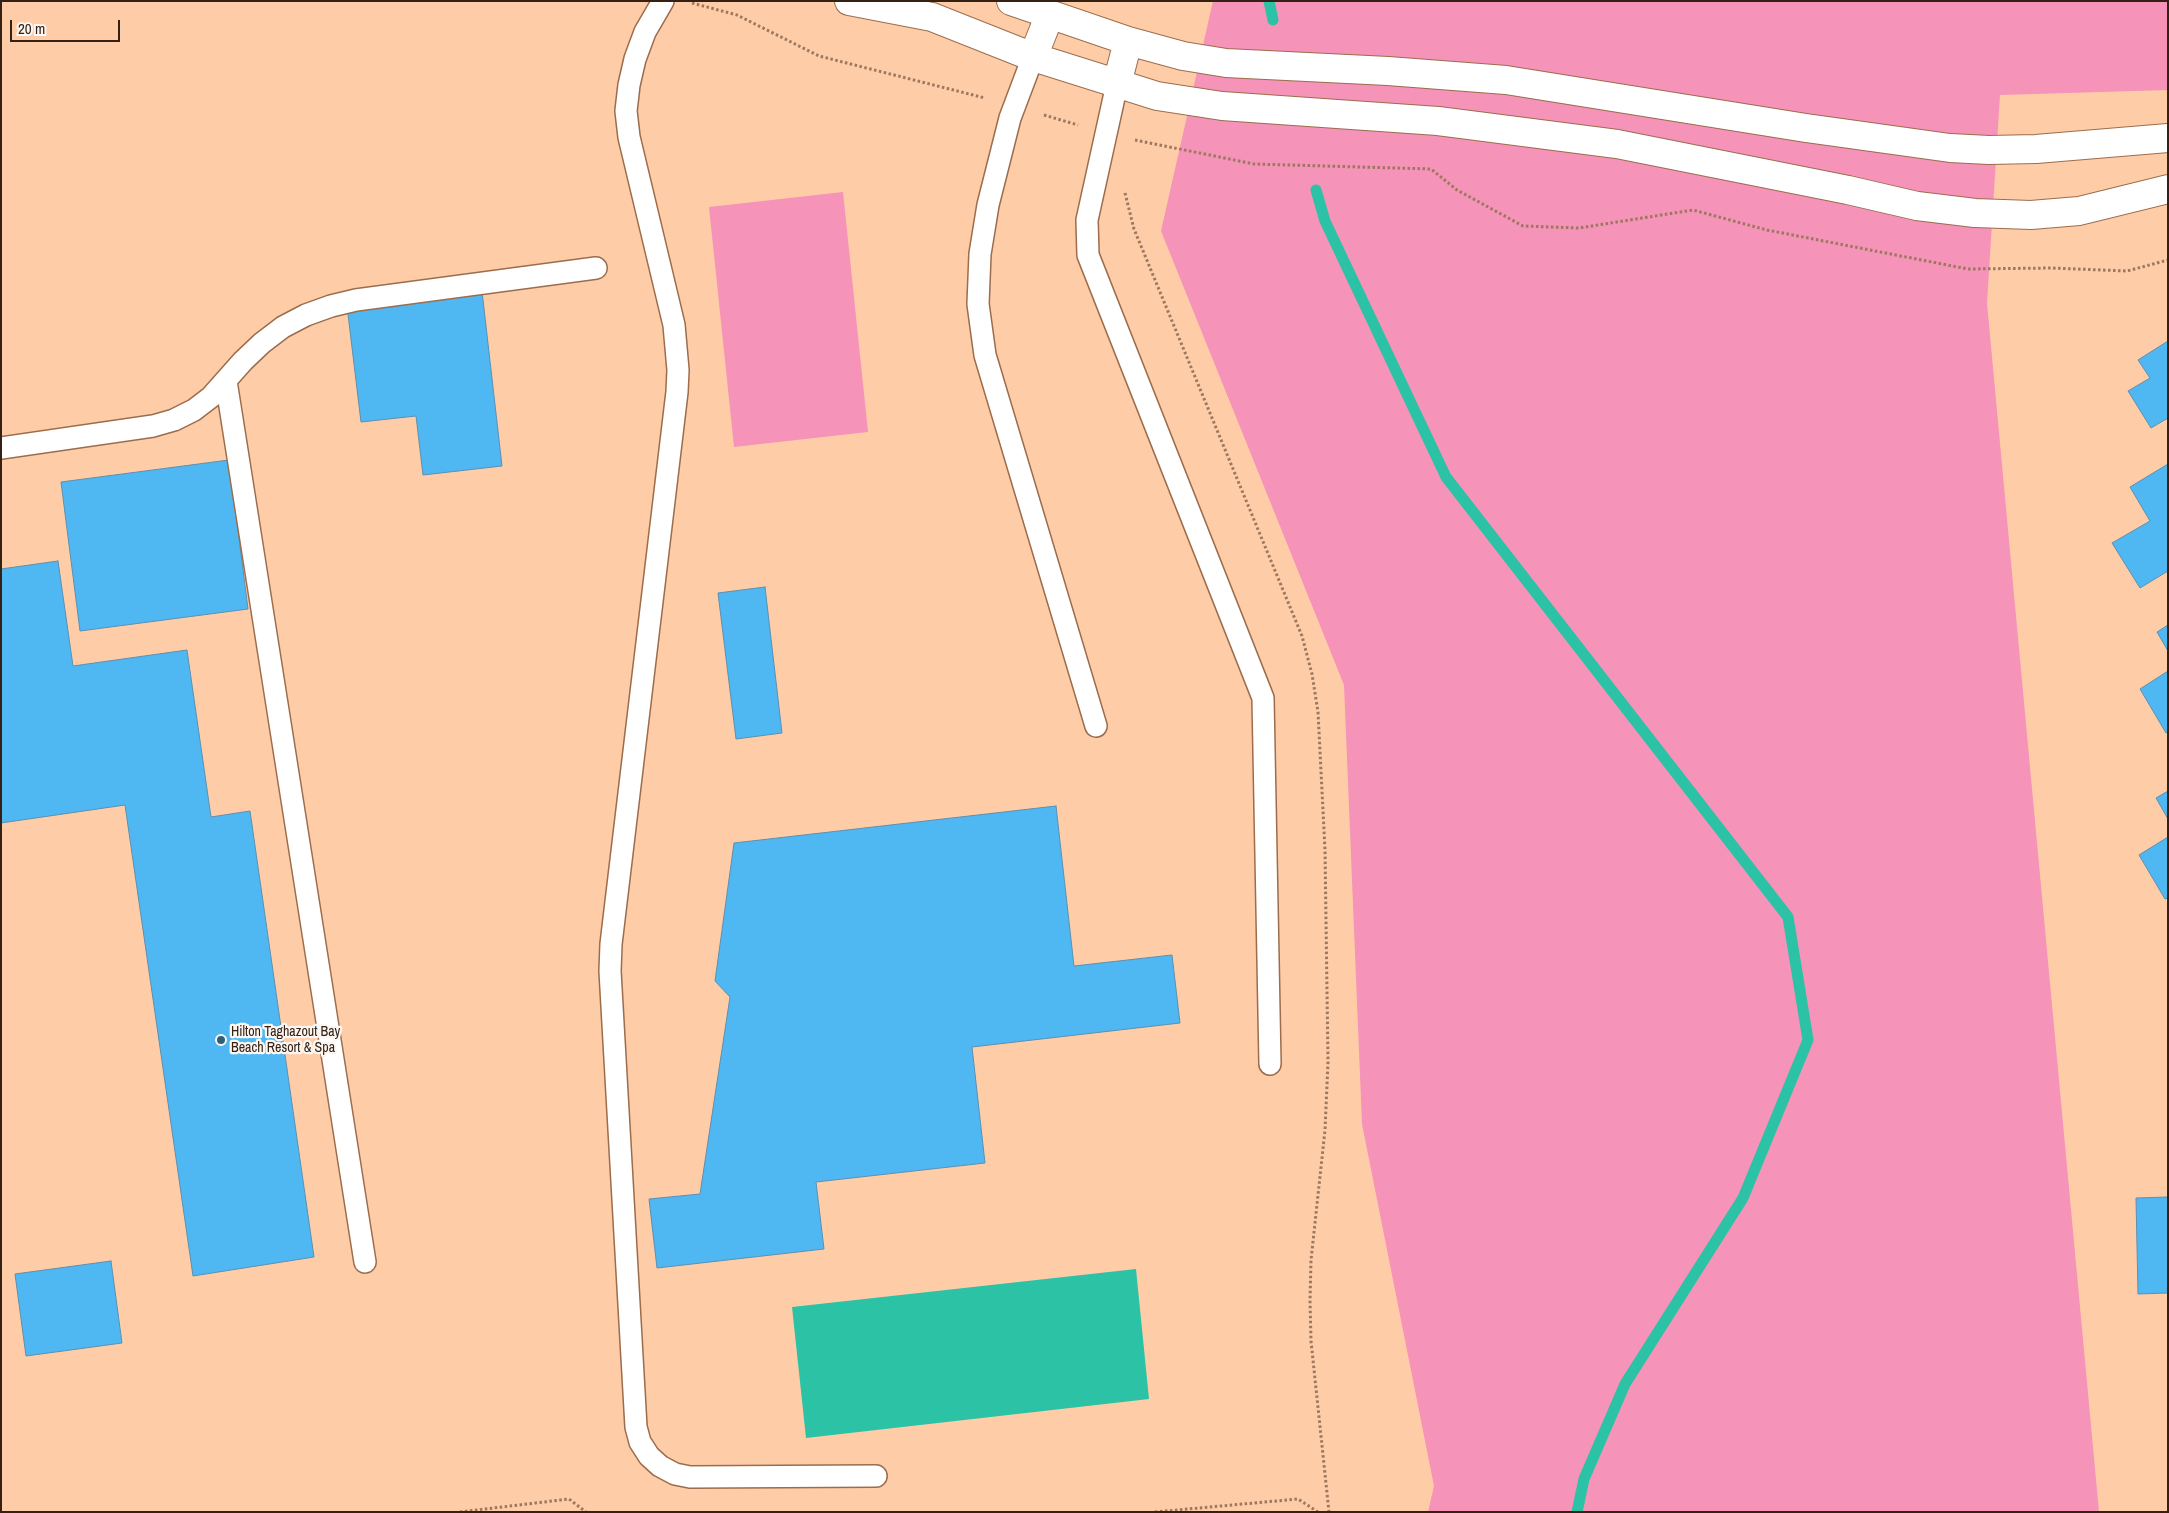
<!DOCTYPE html>
<html>
<head>
<meta charset="utf-8">
<style>
  body { margin:0 }
  #map { position:relative; width:2169px; height:1513px; overflow:hidden; background:#ffcca8; font-family:"Archivo Narrow",sans-serif }
  canvas { display:block }
  .frame { position:absolute; inset:0; border:2px solid #342113; pointer-events:none }
  .scale { position:absolute; left:10px; top:20px; width:110px; height:22px; box-sizing:border-box; border:2px solid #342113; border-top:0; padding-left:6px; font-size:15px; line-height:18px; white-space:nowrap; color:#342113; -webkit-text-stroke:4px #fdf7f4; paint-order:stroke }
</style>
</head>
<body>
<div id="map">
<canvas width="2169" height="1513"></canvas>
<div class="frame"></div>
<div class="scale">20 m</div>
</div>
<script>
const c = document.querySelector('canvas').getContext('2d');
c.lineJoin = 'round';
function paint(path, color) { c.fillStyle = color; c.fill(path, 'evenodd'); }
const shape = rows => new Path2D(rows.map(r => 'M' + r).join(''));
function stroke(path, color, width, dash) { c.strokeStyle = color; c.lineWidth = width; c.lineCap = dash ? 'butt' : 'round'; c.setLineDash(dash || []); c.stroke(path); }
function drawText(font, color, halo, rows, align = 'center') {
  c.font = font + ' "Archivo Narrow",sans-serif'; c.lineWidth = 4.5; c.setLineDash([]); c.textBaseline = 'middle'; c.strokeStyle = halo; c.fillStyle = color; for (const [text, x, y, turn = 0] of rows) {
    c.save(); c.translate(x, y); c.rotate((+turn || 0) * Math.PI / 180); c.textAlign = isNaN(turn) ? turn : align; if (halo) c.strokeText(text, 0, 0); c.fillText(text, 0, 0); c.restore();
  }
}
paint(shape([
  [1213,1,2168,1,2168,90,2000,95,1987,303,2099,1512,1428,1512,1434,1486,1362,1124,1344,685,1161,231],
  [843,192,868,432,734,447,709,207]
]), '#f593b8');
paint(shape([
  [1136,1269,1149,1399,806,1438,792,1307]
]), '#2cc2a6');
stroke(shape([
  [1269,1,1273,20],
  [1316,190,1325,221,1446,477,1788,917,1808,1040,1743,1198,1625,1384,1584,1479,1577,1512]
]), '#2cc2a6', 11);
const building = shape([
  [482,291,502,466,423,475,416,416,361,422,347,306,482,291],
  [2168,341,2168,418,2151,428,2128,391,2150,378,2138,360,2168,341],
  [229,460,248,609,80,631,61,482,229,460],
  [2168,464,2168,571,2140,588,2112,543,2150,521,2130,487,2168,464],
  [58,561,73,666,187,650,211,817,250,811,314,1257,193,1276,125,805,1,823,1,569,58,561],
  [765,587,782,733,736,739,718,593,765,587],
  [2168,625,2168,651,2157,632,2168,625],
  [2168,671,2168,732,2166,733,2140,689,2168,671],
  [2168,791,2168,819,2156,798,2168,791],
  [1056,806,1074,966,1172,955,1180,1023,972,1047,985,1163,816,1182,824,1249,657,1268,649,1199,700,1194,730,997,715,981,734,843,1056,806],
  [2168,837,2168,898,2165,899,2139,855,2168,837],
  [2168,1197,2168,1293,2138,1294,2136,1198,2168,1197],
  [111,1261,122,1343,26,1356,15,1274,111,1261]
]);
paint(building, '#4fb8f2');
stroke(building, '#5b90b1', 1);
const service = shape([
  [663,1,645,32,635,59,629,85,626,111,629,137,674,325,678,370,677,392,611,944,610,971,636,1427,640,1442,649,1456,660,1466,675,1474,690,1477,876,1476],
  [1033,57,1010,118,988,205,980,254,978,304,985,355,1096,726],
  [1117,84,1087,220,1088,255,1263,698,1270,1064],
  [226,381,365,1262],
  [1,448,153,426,174,420,194,410,211,397,243,361,262,343,283,327,306,315,331,306,356,300,596,268]
]);
const tertiary = shape([
  [849,1,932,17,1033,57,1157,96,1222,106,1438,121,1617,144,1848,190,1917,206,1975,213,2031,215,2079,211,2168,189],
  [1011,1,1128,41,1183,56,1226,63,1388,71,1506,80,1806,128,1950,148,1989,150,2036,149,2168,138],
  [1033,57,1050,14],
  [1117,84,1128,41]
]);
stroke(service, '#9b6d4c', 24);
stroke(tertiary, '#9b6d4c', 30);
stroke(shape([
  [692,3,737,15,819,56,985,98],
  [1044,115,1078,125],
  [1135,140,1254,164,1431,169,1457,190,1523,226,1579,228,1693,210,1767,230,1968,269,2052,268,2127,271,2168,260],
  [1125,193,1134,229,1302,636,1312,674,1318,712,1325,850,1328,1062,1325,1130,1311,1260,1310,1301,1311,1341,1329,1512],
  [460,1512,569,1499,586,1512],
  [1155,1512,1298,1499,1318,1512]
]), '#9b785e', 3, [2.5, 2.5]);
stroke(service, '#fff', 21);
stroke(tertiary, '#fff', 28);
for (const [x, y, r, color] of [
  [221,1040,5,"#2e607d"]
]) { const dot = new Path2D(); dot.arc(x, y, r, 0, 2 * Math.PI); c.fillStyle = color; c.fill(dot); stroke(dot, '#fdf7f4', 2); }
drawText('14px', '#342113', '#fdf7f4', [
  ["Hilton Taghazout Bay",231,1032],
  ["Beach Resort & Spa",231,1048]
], 'left');
</script>
</body>
</html>
